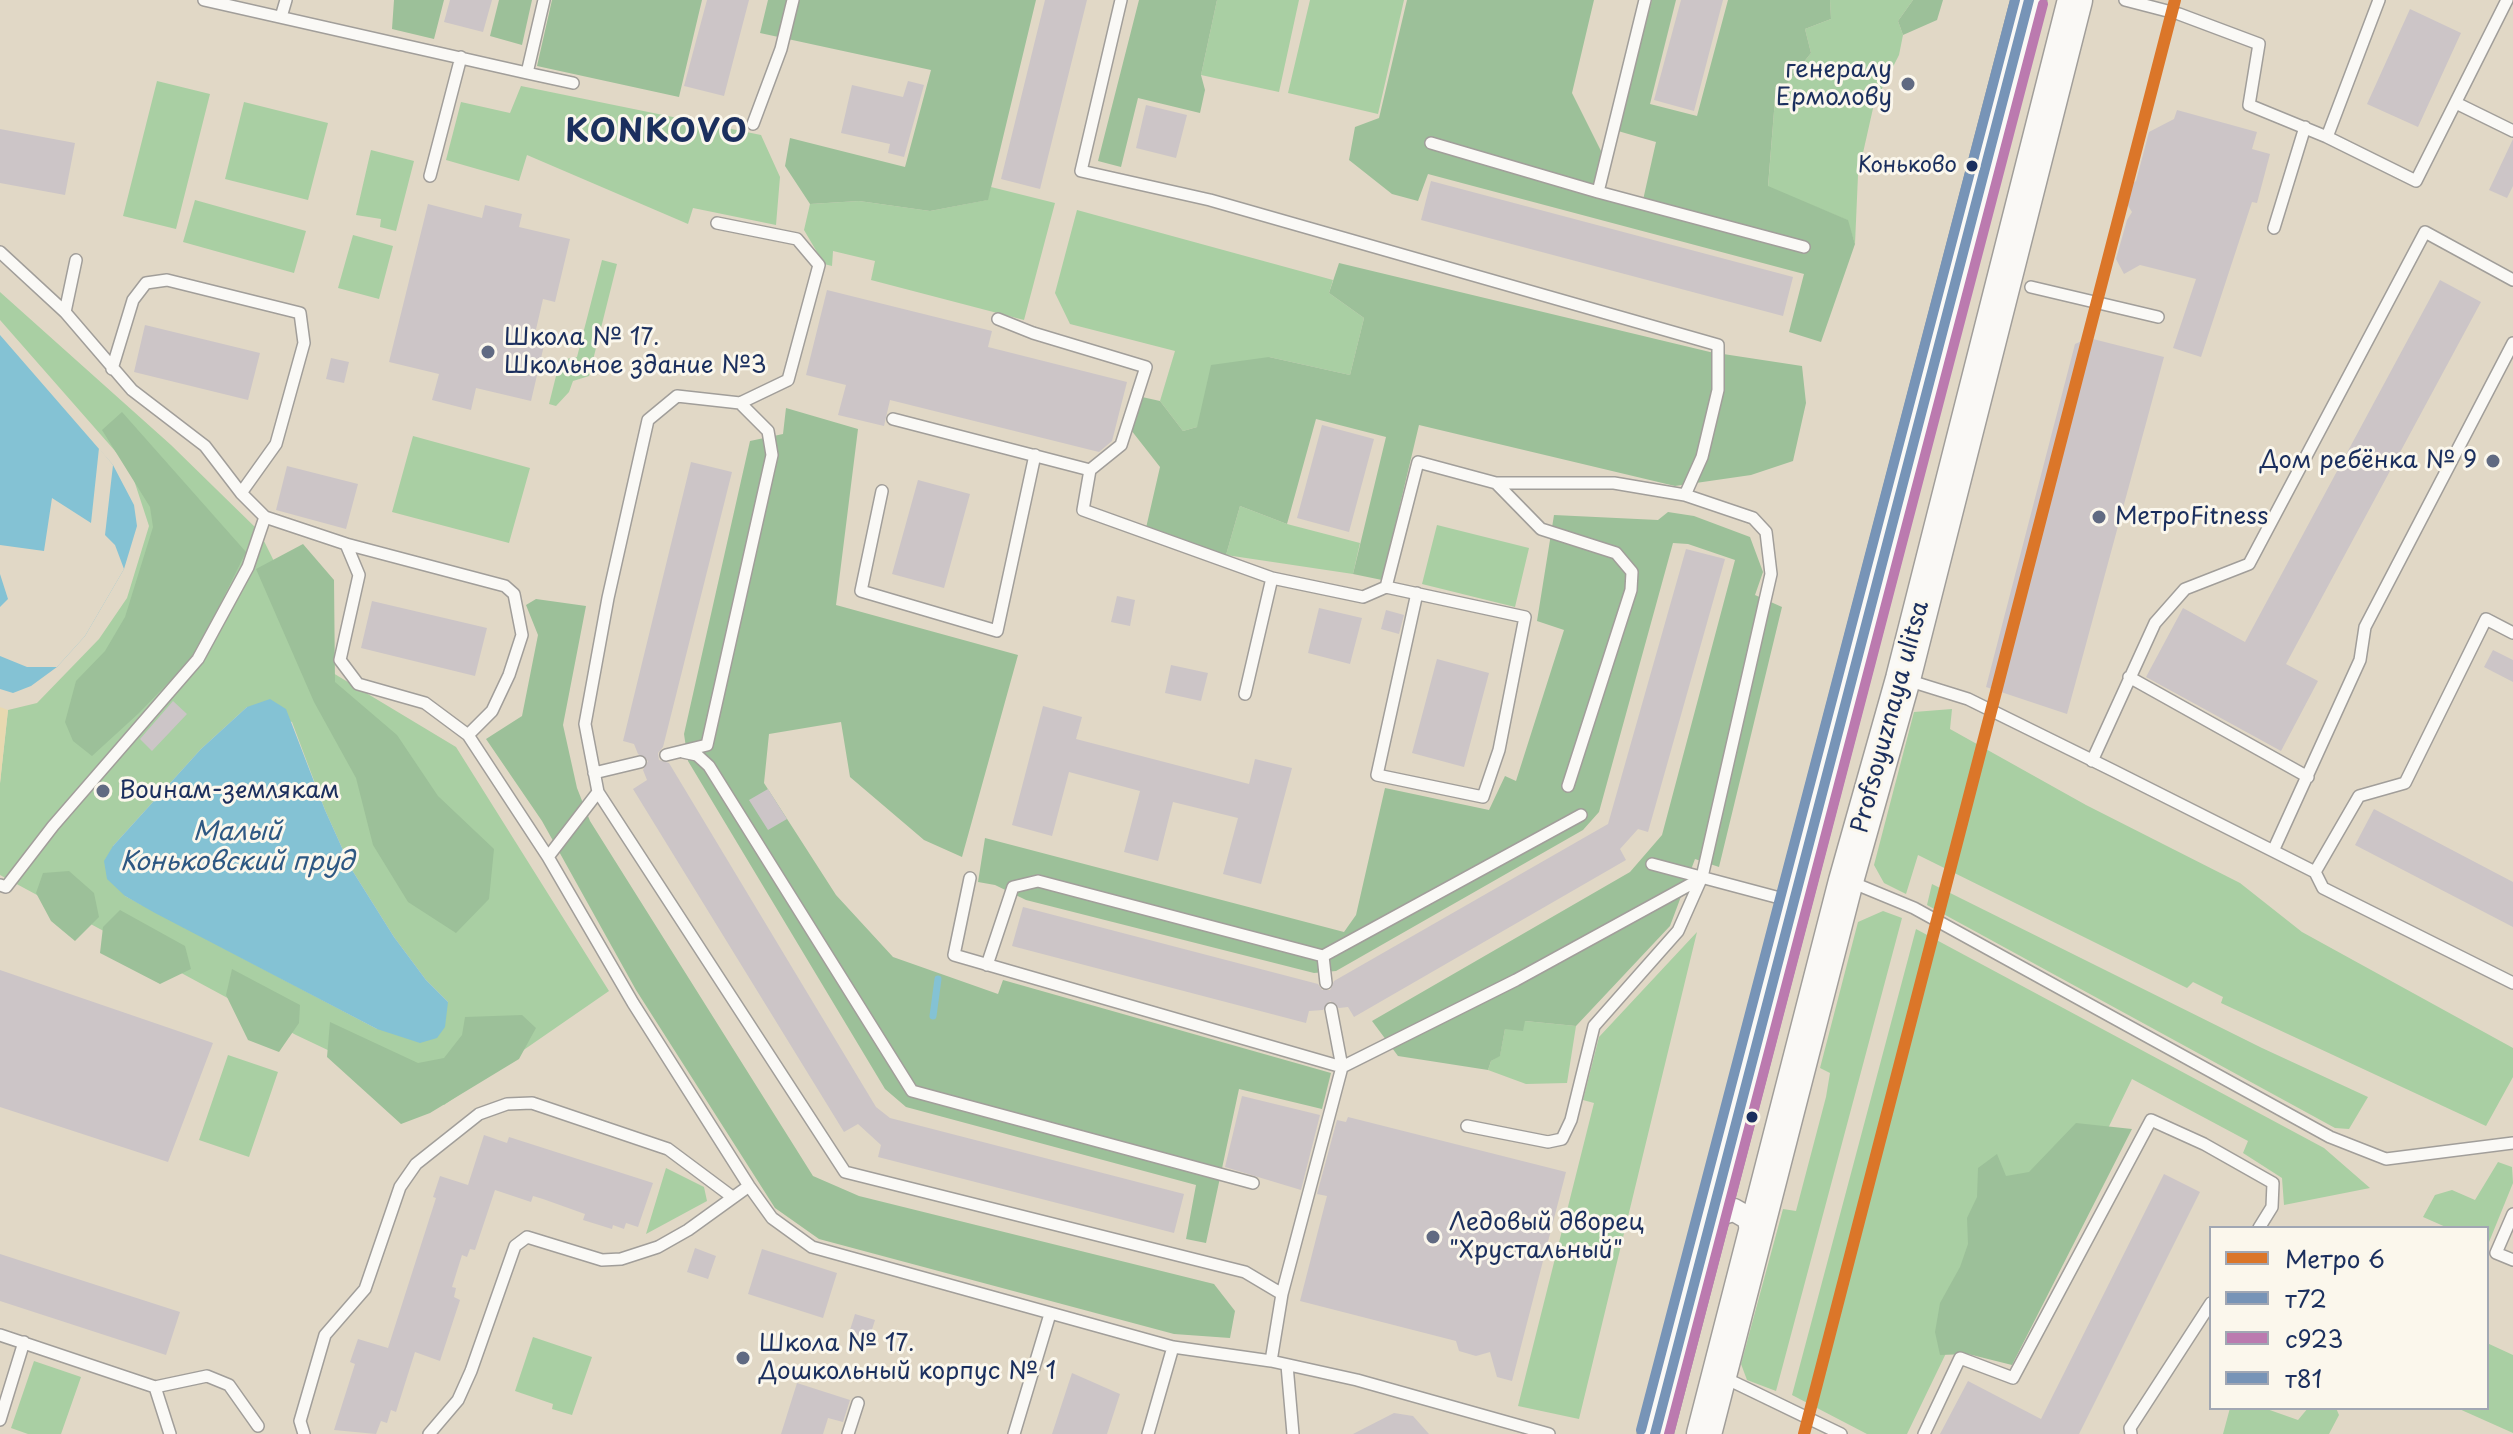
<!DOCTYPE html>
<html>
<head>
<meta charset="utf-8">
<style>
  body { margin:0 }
  #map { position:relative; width:2513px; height:1434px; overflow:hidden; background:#e1d8c6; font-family:"Playpen Sans",sans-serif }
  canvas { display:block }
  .legend { position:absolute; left:2209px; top:1226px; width:280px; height:184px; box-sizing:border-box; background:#fbf7ec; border:2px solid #a1a7b3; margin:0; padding:10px 14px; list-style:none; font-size:24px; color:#1b2f5e }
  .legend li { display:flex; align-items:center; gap:16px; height:40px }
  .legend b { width:40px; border:2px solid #a1a7b3 }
</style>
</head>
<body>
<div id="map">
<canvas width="2513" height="1434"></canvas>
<ul class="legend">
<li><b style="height:10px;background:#db7629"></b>Метро 6</li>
<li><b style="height:10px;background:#7794b7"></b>т72</li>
<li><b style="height:10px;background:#bb7aaf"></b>с923</li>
<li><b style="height:10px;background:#7794b7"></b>т81</li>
</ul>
</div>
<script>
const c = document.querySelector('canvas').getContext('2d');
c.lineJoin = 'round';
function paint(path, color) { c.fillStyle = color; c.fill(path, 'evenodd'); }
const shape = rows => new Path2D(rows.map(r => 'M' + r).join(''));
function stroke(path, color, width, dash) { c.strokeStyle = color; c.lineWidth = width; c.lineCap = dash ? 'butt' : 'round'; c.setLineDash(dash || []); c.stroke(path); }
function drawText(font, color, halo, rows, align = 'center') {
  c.font = font + ' "Playpen Sans",sans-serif'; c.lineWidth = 6; c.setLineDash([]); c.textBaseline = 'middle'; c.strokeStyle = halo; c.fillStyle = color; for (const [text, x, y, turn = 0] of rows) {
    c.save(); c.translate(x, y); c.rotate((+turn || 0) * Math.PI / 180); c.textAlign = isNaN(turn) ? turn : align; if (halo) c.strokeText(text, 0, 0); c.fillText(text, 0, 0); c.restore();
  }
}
paint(shape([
  [1217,0,1299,0,1279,92,1201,75],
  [1310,0,1404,0,1378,114,1288,93],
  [1830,0,1913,0,1898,21,1903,35,1899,55,1874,104,1858,175,1855,244,1847,220,1768,187,1775,99,1811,53,1805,29,1831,19],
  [157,81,210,94,176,229,123,216],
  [521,86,761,135,780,177,776,225,693,208,688,224,527,155,519,181,446,160,461,102,510,113],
  [244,102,328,123,308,200,225,179],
  [371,150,414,161,396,231,380,227,381,219,356,215],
  [991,187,1055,203,1024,320,871,280,875,261,833,251,832,266,824,264,804,230,810,204,859,201,930,211,987,200],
  [195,200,306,231,294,273,183,242],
  [1077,210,1333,280,1329,293,1364,318,1350,375,1269,357,1197,427,1183,431,1160,401,1175,351,1070,324,1055,293],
  [353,235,393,246,379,299,338,288],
  [602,260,617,264,589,376,573,381,569,392,556,406,549,404,560,360,577,357],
  [0,292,171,445,259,531,328,670,456,747,609,991,444,1105,296,1035,0,875,0,783,8,710,37,703,99,639,127,598,149,526,130,468,0,320],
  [247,707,292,722,325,810,352,870,394,937,426,980,448,1002,377,1029,125,896,113,846,201,749],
  [413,436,530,468,509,543,392,512],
  [1240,506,1287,524,1360,543,1353,574,1226,555],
  [1437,525,1529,548,1515,607,1422,584],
  [1952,709,1950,729,2086,805,2240,883,2302,932,2513,1048,2513,1077,2486,1126,2221,1003,2223,997,2193,982,2187,988,1918,855,1906,894,1884,883,1874,865,1914,712],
  [1932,884,2262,1048,2368,1097,2349,1129,2335,1128,1927,905],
  [1883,911,1902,918,1776,1391,1747,1380,1741,1364,1783,1209,1796,1211,1826,1097,1830,1073,1820,1068,1858,922],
  [1916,929,2324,1148,2370,1188,2284,1205,2282,1178,2243,1153,2248,1141,2132,1079,2080,1186,1950,1345,1907,1434,1867,1434,1792,1395],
  [1697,932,1579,1419,1518,1406,1594,1103,1583,1100,1599,1037],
  [1525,1021,1576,1026,1567,1083,1526,1084,1488,1070,1491,1061,1500,1055,1505,1029],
  [228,1055,278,1072,249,1157,199,1140],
  [2498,1162,2512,1167,2513,1183,2487,1247,2487,1228,2448,1228,2423,1217,2435,1195,2452,1190,2475,1200],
  [666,1168,704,1187,707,1201,646,1234],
  [533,1337,592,1357,572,1415,552,1409,553,1404,515,1391],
  [2487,1343,2513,1355,2513,1433,2457,1408,2487,1408],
  [34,1361,81,1377,61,1434,28,1434,11,1428],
  [2230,1408,2264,1408,2298,1420,2308,1408,2336,1408,2339,1415,2329,1434,2223,1434]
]), '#a9cfa3');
paint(shape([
  [394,0,444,0,434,39,392,29],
  [499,0,532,0,522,45,490,36],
  [552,0,702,0,679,97,537,66],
  [768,0,1036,0,988,200,930,211,859,201,810,204,785,166,790,138,905,167,931,70,760,33],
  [1139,0,1217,0,1201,75,1205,90,1200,113,1138,98,1121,167,1098,161],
  [1407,0,1594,0,1572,93,1601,151,1598,192,1641,209,1656,142,1618,131,1652,0,1676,0,1650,104,1697,116,1728,0,1830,0,1831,19,1805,29,1811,53,1775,99,1768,186,1848,220,1855,244,1821,342,1789,332,1804,274,1428,174,1418,201,1392,194,1349,160,1355,127,1379,118],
  [1913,0,1943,0,1937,20,1903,35,1898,21],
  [1339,263,1710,352,1802,366,1806,403,1793,461,1751,475,1675,486,1419,425,1382,580,1353,574,1386,437,1316,419,1287,524,1240,506,1226,555,1146,528,1160,467,1131,430,1142,397,1160,401,1183,431,1197,427,1211,365,1269,357,1350,375,1364,318,1329,293],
  [786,408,858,429,836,605,1018,655,962,857,924,840,850,777,841,722,769,734,764,783,836,895,893,957,998,994,1003,980,1331,1073,1322,1109,1239,1089,1206,1243,1186,1239,1196,1185,906,1107,885,1089,688,761,684,734,750,441,783,434],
  [122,412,246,552,195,655,139,713,92,756,73,741,65,722,76,681,105,651,125,617,153,527,150,507,102,430],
  [1668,512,1694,516,1750,537,1763,572,1755,595,1782,607,1719,867,1695,859,1670,926,1576,1026,1525,1021,1523,1031,1505,1029,1500,1056,1491,1061,1488,1070,1398,1056,1372,1021,1630,872,1662,835,1735,560,1688,544,1673,543,1599,812,1583,830,1336,971,1314,973,1026,900,995,885,978,882,985,838,1344,932,1356,915,1385,788,1489,810,1505,776,1516,781,1564,630,1537,621,1554,515,1658,520],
  [303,544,334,580,335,682,397,735,438,796,494,849,489,899,456,933,408,902,373,845,356,778,314,702,256,569],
  [536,599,586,606,563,725,577,788,590,821,813,1176,859,1196,1214,1284,1235,1311,1230,1338,1174,1334,819,1239,775,1208,636,990,542,821,486,739,522,716,538,635,526,605],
  [69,871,94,893,99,917,75,941,51,921,36,893,43,873],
  [120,910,185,946,191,969,160,984,100,953,103,927],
  [232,969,300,1005,299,1023,279,1052,248,1040,226,995],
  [522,1015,536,1028,519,1059,430,1113,401,1124,327,1057,330,1022,418,1063,444,1058,462,1035,465,1017],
  [2076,1123,2132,1129,2012,1365,1968,1354,1940,1355,1935,1332,1940,1303,1960,1267,1968,1244,1967,1218,1977,1197,1978,1168,1997,1154,2006,1176,2029,1172]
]), '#9cc099');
paint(shape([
  [0,707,8,710,0,783]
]), '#e8d9b0');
paint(shape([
  [0,335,113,465,134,505,137,526,124,569,85,636,57,667,31,686,13,693,0,689],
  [270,699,286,709,325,810,352,870,394,937,426,980,448,1002,445,1027,437,1038,420,1043,377,1029,155,913,125,896,107,879,104,861,113,846,201,749,247,707]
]), '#84c2d4');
paint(shape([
  [99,448,113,465,105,535,115,545,124,569,85,636,57,667,27,667,0,656,0,607,8,599,0,574,0,545,44,551,52,498,91,523]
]), '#e1d8c6');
stroke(shape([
  [933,1016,938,979]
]), '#84c2d4', 7);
paint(shape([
  [450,0,492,0,483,32,444,22],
  [707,0,749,0,724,96,684,86],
  [1045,0,1087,0,1040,189,1001,179],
  [1681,0,1723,0,1694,111,1654,100],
  [2410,9,2461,33,2418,127,2367,104],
  [908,81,924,85,904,157,888,153,890,144,841,133,852,85,903,97],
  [1146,105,1187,115,1176,158,1136,148],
  [2177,110,2257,132,2252,149,2270,154,2257,203,2252,202,2201,357,2173,348,2196,279,2140,265,2124,274,2116,259,2127,220,2132,212,2119,191,2136,181,2149,132,2174,119],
  [0,129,75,143,65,195,0,183],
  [2513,139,2513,186,2507,198,2489,190],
  [1431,181,1793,277,1783,316,1421,220],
  [428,204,482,218,485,205,505,210,522,214,519,227,570,239,555,302,543,299,534,338,545,341,531,401,476,388,471,410,432,400,439,374,389,362],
  [2440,280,2481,302,2286,664,2318,681,2281,751,2146,677,2183,608,2245,642],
  [827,290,992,331,988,347,1127,382,1112,441,1099,452,890,400,884,426,838,415,846,385,806,375],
  [145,325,260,353,248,400,134,372],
  [2089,338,2164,357,2067,714,1986,687,2075,344],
  [331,358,349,362,344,383,326,379],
  [1322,425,1374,439,1349,532,1297,518],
  [691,462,732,472,663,747,658,753,659,760,669,763,876,1107,890,1118,1184,1194,1174,1233,878,1157,881,1145,858,1124,844,1132,633,789,647,780,643,770,648,761,638,754,634,744,623,741],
  [287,466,358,484,346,529,276,510],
  [918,480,970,494,944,588,892,574],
  [1686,549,1725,559,1648,832,1638,829,1620,849,1626,860,1354,1017,1348,1007,1339,1008,1330,1001,1323,1010,1309,1011,1306,1023,1012,946,1023,907,1318,984,1322,990,1330,990,1334,981,1608,824],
  [1117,596,1135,600,1130,626,1111,622],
  [372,601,487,628,475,676,361,648],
  [1319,608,1362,618,1350,664,1308,653],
  [1386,610,1404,615,1399,634,1381,629],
  [2493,650,2513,660,2513,682,2484,667],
  [1437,659,1489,673,1464,767,1412,753],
  [1171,665,1208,673,1201,701,1165,693],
  [173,701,187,714,152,751,140,739],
  [1043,706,1082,717,1076,739,1249,784,1255,759,1292,768,1261,884,1223,874,1238,818,1173,802,1158,861,1124,852,1140,791,1069,772,1052,836,1012,825],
  [768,789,787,819,768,830,749,800],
  [2374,809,2513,882,2513,927,2355,845],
  [0,970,213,1043,168,1162,0,1107],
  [1242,1096,1320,1115,1301,1190,1225,1167],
  [1348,1117,1566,1172,1512,1381,1497,1377,1490,1352,1476,1356,1459,1351,1456,1341,1300,1301,1327,1196,1317,1194,1337,1120,1346,1122],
  [484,1135,507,1143,509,1137,653,1183,638,1227,626,1223,624,1229,613,1225,612,1229,583,1220,585,1214,543,1199,533,1196,531,1202,495,1190,475,1250,470,1249,467,1257,462,1255,452,1287,456,1288,454,1297,460,1300,440,1361,415,1352,396,1412,391,1410,387,1423,381,1421,376,1434,334,1430,355,1364,350,1362,358,1339,388,1348,436,1198,433,1197,440,1176,468,1185],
  [2164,1174,2200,1192,2079,1434,1940,1434,1968,1381,2041,1419],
  [695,1248,716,1256,708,1279,687,1272],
  [762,1249,837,1273,823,1318,748,1294],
  [0,1254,180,1312,166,1355,0,1301],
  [855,1314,875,1320,869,1339,849,1333],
  [1072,1373,1120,1394,1107,1434,1052,1434],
  [797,1383,850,1400,843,1422,828,1418,823,1434,781,1434],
  [1394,1413,1413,1416,1429,1434,1353,1434]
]), '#ccc5c7');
const lane = shape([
  [204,0,527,73,544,0],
  [1121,0,1081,171,1210,200,1718,345,1718,390,1702,457,1685,495,1753,518,1766,532,1771,574,1702,877,1678,931,1594,1026,1571,1120,1562,1139,1548,1142,1467,1126],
  [2125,0,2179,14,2259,44,2249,105,2327,137],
  [2379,0,2327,137,2416,181,2507,0],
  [281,17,286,0],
  [527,73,573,83],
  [2456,103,2513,131],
  [753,124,781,49,793,0],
  [1431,143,1598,192,1645,0],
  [430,176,461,57],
  [1598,192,1804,247],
  [717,223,797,239,819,265,788,380,740,403],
  [2274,228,2305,127],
  [0,252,65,312,132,390,205,446,241,493,265,517,346,544,359,575,340,660,358,684,425,703,468,735,548,857],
  [2031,287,2158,317],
  [65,312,76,260],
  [998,319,1033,333,1146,367,1121,445,1090,470],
  [112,369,133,300,146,283,167,280,300,313,304,343,276,444,241,493],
  [893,419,1090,470,1083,510,1272,578,1363,597,1386,587,1418,462,1496,483,1614,483,1685,495],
  [1496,483,1541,529,1616,553,1632,572,1631,590,1568,786],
  [882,491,861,591,997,631,1035,455],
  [346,544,505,586,514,594,522,635,509,675,492,711,468,735],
  [1386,587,1525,617,1499,750,1483,797,1377,775,1417,593],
  [2129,677,2308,777],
  [1907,680,1968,699,2112,770,2315,872,2323,888,2513,983],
  [1245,694,1272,578],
  [683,752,697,755,709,766,912,1091,1253,1183],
  [2092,761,2155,623,2185,589,2249,564,2425,232,2513,280],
  [594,773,640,762],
  [598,792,585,724,608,598,648,420,677,396,740,403,768,431,772,455,707,745,666,755],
  [2273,851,2360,660,2365,627,2513,343],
  [1652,864,1791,901],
  [2315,872,2359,796,2405,783,2486,619,2513,633],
  [970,878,954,955,1342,1067,1331,1009],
  [1851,882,1914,908,2330,1137,2386,1159,2513,1143],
  [0,885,6,887,53,826,198,659,248,567,265,517],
  [1323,956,1326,983],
  [987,965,1013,887,1038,881,1323,956,1581,815],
  [2513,1214,2496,1253,2513,1260],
  [1282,1294,1245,1272,845,1172,598,792,548,857,633,1003,749,1186,772,1218,812,1247,1173,1347,1271,1361,1357,1380,1549,1434],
  [0,1335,155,1387,207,1376,229,1385,258,1426],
  [1271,1361,1282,1294,1342,1067,1516,980,1702,878],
  [1287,1365,1293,1434],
  [1723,1377,1841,1434],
  [155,1387,170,1434],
  [0,1420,24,1342],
  [304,1434,300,1421,325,1335,365,1289,400,1187,416,1164,479,1114,507,1104,532,1103,668,1149,731,1196],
  [429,1434,458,1400,471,1371,515,1246,527,1237,602,1260,621,1259,658,1247,688,1230,749,1186],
  [848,1434,858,1403],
  [1014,1434,1050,1314],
  [1148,1434,1173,1347],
  [1924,1434,1960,1358,2013,1378,2151,1120,2204,1144,2273,1183,2272,1207,2259,1228],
  [2131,1434,2130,1428,2211,1303]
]);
const street = shape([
  [1710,1227,1723,1213,1734,1210,1748,1218,1754,1238]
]);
const primary = shape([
  [1655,1434,2029,0],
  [1704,1434,1846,881,1903,679,2075,0]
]);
stroke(lane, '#a19e9a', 14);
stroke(street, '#a19e9a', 25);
stroke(primary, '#a19e9a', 37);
stroke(lane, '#faf9f6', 11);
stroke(street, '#faf9f6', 22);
stroke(primary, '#faf9f6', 34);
stroke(shape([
  [1655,1434,2029,0]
]), '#7794b7', 10);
stroke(shape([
  [1669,1434,2043,4]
]), '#bb7aaf', 10);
stroke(shape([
  [1641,1430,2015,0]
]), '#7794b7', 10);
stroke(shape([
  [1804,1434,2175,0]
]), '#db7629', 12);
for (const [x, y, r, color] of [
  [1908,84,8,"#606a82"],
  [1972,166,7,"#1b2f5e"],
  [488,352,8,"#606a82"],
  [2493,461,8,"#606a82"],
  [2099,517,8,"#606a82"],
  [103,791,8,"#606a82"],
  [1752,1117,7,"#1b2f5e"],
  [1433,1237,8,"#606a82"],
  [743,1358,8,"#606a82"]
]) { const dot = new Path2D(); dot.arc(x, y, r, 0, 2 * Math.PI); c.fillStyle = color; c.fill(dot); stroke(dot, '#fbf7ec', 3); }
drawText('22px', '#1b2f5e', '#fbf7ec', [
  ["Коньково",1957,166]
], 'right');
drawText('24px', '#1b2f5e', '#fbf7ec', [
  ["генералу",1892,70,"right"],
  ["Ермолову",1892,98,"right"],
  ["Школа № 17.",504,338],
  ["Школьное здание №3",504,366],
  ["Дом ребёнка № 9",2477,461,"right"],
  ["МетроFitness",2115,517],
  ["Воинам-землякам",119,791],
  ["Ледовый дворец",1449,1223],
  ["\"Хрустальный\"",1449,1251],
  ["Школа № 17.",759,1344],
  ["Дошкольный корпус № 1",759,1372]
], 'left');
drawText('24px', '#1b2f5e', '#fbf7ec', [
  ["Profsoyuznaya ulitsa",1891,717,-75]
]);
drawText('italic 26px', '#2e5883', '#fbf7ec', [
  ["Малый",237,833],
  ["Коньковский пруд",237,863]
]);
c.letterSpacing = '2px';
drawText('bold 32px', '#1b2f5e', '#fbf7ec', [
  ["KONKOVO",657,133]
]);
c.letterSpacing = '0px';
</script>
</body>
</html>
